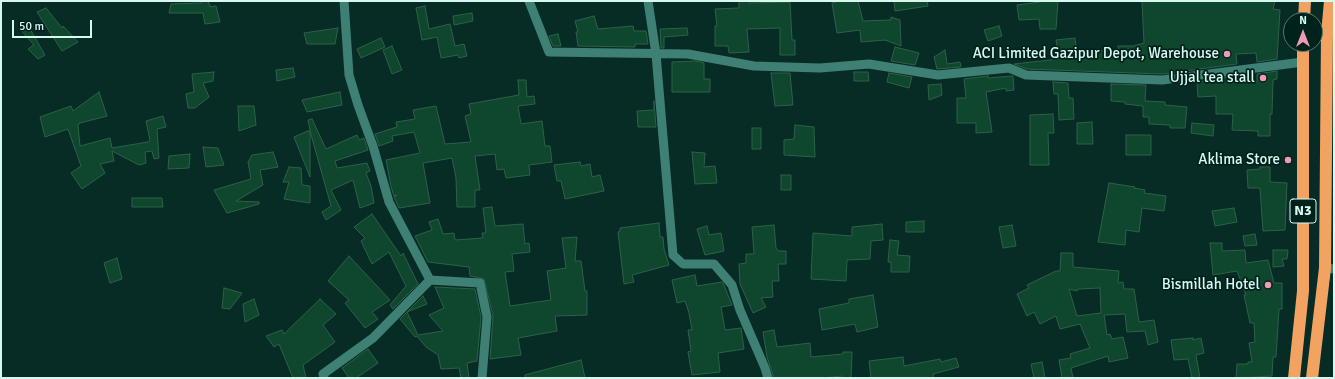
<!DOCTYPE html>
<html>
<head>
<meta charset="utf-8">
<style>
  body { margin:0 }
  #map { position:relative; width:1335px; height:379px; overflow:hidden; background:#072c26; font-family:Signika,sans-serif }
  canvas { display:block }
  .frame { position:absolute; inset:0; border:2px solid #d8f9f1; pointer-events:none }
  .north { position:absolute; left:1283px; top:12px; width:40px; height:40px; box-sizing:border-box; background:#00221c; border:1px solid #567871; border-radius:50%; rotate:0deg; font-size:11px; font-weight:700; line-height:16px; text-align:center; color:#d8f9f1 }
  .north::after { content:''; display:block; margin:auto; width:14px; height:18px; background:#f09ab5; clip-path:polygon(50% 0,100% 100%,50% 72%,0 100%) }
  .scale { position:absolute; left:12px; top:20px; width:80px; height:18px; box-sizing:border-box; border:2px solid #d8f9f1; border-top:0; padding-left:5px; font-size:12px; line-height:14px; white-space:nowrap; color:#d8f9f1; -webkit-text-stroke:3px #00221c; paint-order:stroke }
</style>
</head>
<body>
<div id="map">
<canvas width="1335" height="379"></canvas>
<div class="frame"></div>
<div class="north">N</div>
<div class="scale">50 m</div>
</div>
<script>
const c = document.querySelector('canvas').getContext('2d');
c.lineJoin = 'round';
function paint(path, color) { c.fillStyle = color; c.fill(path, 'evenodd'); }
const shape = rows => new Path2D(rows.map(r => 'M' + r).join(''));
function stroke(path, color, width, dash) { c.strokeStyle = color; c.lineWidth = width; c.lineCap = dash ? 'butt' : 'round'; c.setLineDash(dash || []); c.stroke(path); }
function drawText(font, color, halo, rows, align = 'center') {
  c.font = font + ' Signika,sans-serif'; c.lineWidth = 3.5; c.setLineDash([]); c.textBaseline = 'middle'; c.strokeStyle = halo; c.fillStyle = color; for (const [text, x, y, turn = 0] of rows) {
    c.save(); c.translate(x, y); c.rotate((+turn || 0) * Math.PI / 180); c.textAlign = isNaN(turn) ? turn : align; if (halo) c.strokeText(text, 0, 0); c.fillText(text, 0, 0); c.restore();
  }
}
const building = shape([
  [201,1,208,1,210,7,216,6,220,22,205,24,203,13,169,13,171,4,201,3,201,1],
  [739,1,749,1,749,3,790,2,792,40,795,40,795,55,780,55,780,28,747,29,749,52,729,53,728,46,715,46,715,26,717,26,715,9,739,8,739,1],
  [839,1,858,1,863,21,891,20,891,17,900,20,901,46,885,40,861,42,860,30,837,33,832,3,839,1],
  [894,1,927,1,928,6,895,11,894,1],
  [1040,1,1058,1,1056,29,1040,29,1039,19,1019,20,1017,5,1040,2,1040,1],
  [1142,1,1275,1,1273,9,1280,10,1277,59,1257,62,1256,53,1236,54,1237,64,1162,74,1027,69,1014,64,1059,59,1056,40,1075,38,1077,56,1097,53,1096,51,1118,50,1118,46,1133,46,1144,43,1142,1],
  [425,6,429,29,450,24,455,46,464,44,467,56,459,58,458,55,441,58,437,37,422,40,416,8,425,6],
  [46,8,62,28,63,26,78,42,62,51,37,12,46,8],
  [472,13,473,21,454,25,453,16,472,13],
  [594,16,598,29,633,26,634,31,646,31,648,44,635,44,635,47,578,46,576,32,578,32,575,21,594,16],
  [26,22,45,55,38,59,28,49,34,45,19,28,26,22],
  [999,26,1002,36,988,41,984,30,999,26],
  [338,28,335,44,307,44,304,33,338,28],
  [687,28,688,35,664,37,664,48,661,48,660,29,687,28],
  [558,34,561,46,553,46,549,36,558,34],
  [381,38,385,47,361,58,357,49,381,38],
  [392,46,402,70,392,74,383,50,392,46],
  [895,47,919,53,915,65,891,61,895,47],
  [945,50,947,64,960,62,961,67,937,69,934,57,945,50],
  [696,61,704,63,704,79,710,79,710,92,672,92,672,62,696,61],
  [293,68,295,77,277,81,276,70,293,68],
  [1277,71,1277,79,1273,80,1272,114,1270,114,1270,136,1258,136,1258,131,1232,130,1233,114,1216,114,1216,96,1198,97,1197,82,1237,76,1237,82,1257,82,1257,74,1277,71],
  [214,72,213,81,203,83,209,97,195,108,188,108,186,94,194,92,192,74,214,72],
  [854,72,868,72,869,81,854,81,854,72],
  [771,73,790,73,793,105,775,106,771,73],
  [889,73,912,77,909,88,887,82,889,73],
  [988,76,988,78,1013,76,1014,90,1006,91,1006,88,986,92,992,132,976,133,976,123,957,123,957,98,966,98,964,79,988,76],
  [518,80,526,80,527,97,534,96,535,104,518,106,521,124,542,121,545,146,550,146,552,162,529,165,530,175,506,178,504,169,497,170,495,154,475,156,480,190,475,190,475,207,457,207,456,178,452,158,423,163,430,203,399,208,394,197,397,195,394,196,391,187,386,160,420,153,414,132,392,136,393,141,379,146,375,134,397,127,396,122,415,119,413,110,436,106,445,144,471,142,465,116,471,114,469,104,519,95,518,80],
  [1053,82,1068,83,1069,98,1073,98,1074,119,1059,120,1058,94,1054,94,1053,82],
  [941,84,942,95,929,100,928,85,941,84],
  [1111,84,1146,85,1145,101,1165,102,1165,105,1187,107,1185,128,1170,128,1170,125,1149,124,1149,117,1143,117,1143,106,1125,104,1125,102,1111,101,1111,84],
  [99,92,107,116,80,123,78,125,80,146,110,138,112,148,148,142,150,140,146,121,163,116,166,127,157,129,159,158,154,159,152,151,145,152,146,163,139,165,112,151,114,161,100,164,105,173,82,189,71,173,81,166,68,129,45,137,40,117,71,106,73,111,99,92],
  [340,92,342,105,307,112,302,100,340,92],
  [654,101,656,127,638,127,637,111,654,110,654,101],
  [238,106,254,106,256,125,239,131,238,106],
  [1053,114,1054,133,1048,133,1049,165,1030,165,1030,115,1053,114],
  [312,119,326,149,357,135,359,140,364,138,368,150,335,161,337,168,367,163,370,171,366,173,371,186,374,203,360,208,353,180,331,190,341,210,326,220,322,212,331,206,310,131,310,177,294,137,310,130,308,120,312,119],
  [1092,122,1093,144,1077,144,1077,123,1092,122],
  [1192,123,1214,125,1213,136,1191,133,1192,123],
  [795,125,814,127,815,157,784,155,784,140,794,139,795,125],
  [752,128,761,128,761,149,752,149,752,128],
  [1126,135,1151,135,1151,155,1126,155,1126,135],
  [203,147,218,148,224,165,206,167,203,147],
  [273,152,278,167,260,170,263,185,236,201,259,202,259,204,227,213,214,190,251,179,248,162,252,155,273,152],
  [692,152,705,153,704,167,715,166,717,183,695,184,692,152],
  [190,154,189,168,168,169,169,156,190,154],
  [580,162,581,166,590,164,592,177,600,175,604,191,565,199,561,181,557,181,554,165,580,162],
  [289,167,301,168,302,185,310,186,310,203,284,199,289,182,283,182,289,167],
  [1260,167,1270,167,1270,182,1287,183,1285,230,1263,231,1260,188,1248,188,1247,170,1260,169,1260,167],
  [781,175,791,175,791,190,781,190,781,175],
  [1109,183,1135,187,1134,188,1145,190,1144,193,1166,196,1164,211,1142,208,1139,232,1126,230,1125,245,1098,242,1109,183],
  [132,198,162,198,163,207,132,207,132,198],
  [492,207,495,226,523,224,525,244,529,243,530,252,512,254,514,271,505,272,510,306,551,300,547,271,566,268,562,238,577,237,575,261,581,261,585,291,587,291,587,315,555,316,557,331,518,338,521,355,490,359,493,316,484,279,470,276,469,267,428,262,415,236,432,230,429,222,438,219,443,234,454,233,455,240,483,238,482,233,486,233,483,208,492,207],
  [1234,208,1237,222,1215,226,1212,211,1234,208],
  [372,214,401,256,403,253,418,284,393,309,390,305,406,286,389,252,372,264,361,241,365,238,354,227,372,214],
  [924,221,924,232,906,232,906,222,924,221],
  [659,223,660,237,663,237,664,249,669,265,632,275,634,282,624,284,618,232,620,231,620,228,659,223],
  [882,224,883,240,871,241,870,259,847,260,846,281,811,279,813,233,852,236,852,227,882,224],
  [774,225,776,248,778,251,786,251,786,264,778,264,779,281,772,281,773,297,761,298,766,307,753,313,740,284,739,264,746,263,746,254,754,254,752,227,774,225],
  [1012,225,1016,246,1003,248,999,227,1012,225],
  [707,226,709,235,721,233,724,251,705,255,697,229,707,226],
  [1255,234,1257,245,1245,246,1243,236,1255,234],
  [890,240,899,241,897,255,910,256,909,272,891,272,891,262,888,262,890,240],
  [1210,243,1222,243,1222,251,1245,250,1246,263,1268,260,1274,283,1282,283,1282,309,1279,309,1276,357,1273,357,1272,376,1236,378,1237,364,1248,364,1248,362,1252,362,1249,343,1255,342,1254,323,1250,323,1244,295,1246,295,1237,271,1213,275,1210,243],
  [1273,250,1288,250,1287,259,1282,259,1284,266,1273,267,1273,250],
  [1061,253,1073,253,1073,267,1119,271,1118,283,1123,282,1124,289,1134,289,1139,322,1154,320,1158,342,1148,345,1145,331,1127,332,1125,314,1104,315,1107,335,1110,334,1112,339,1123,337,1128,358,1109,362,1108,356,1071,368,1073,378,1062,378,1059,360,1071,358,1070,354,1090,348,1080,324,1060,329,1056,316,1040,324,1034,312,1027,316,1017,294,1029,288,1027,285,1056,271,1060,271,1061,253],
  [1100,288,1101,313,1077,316,1069,289,1077,291,1078,289,1100,288],
  [349,256,390,300,372,312,378,319,365,328,345,303,349,300,328,281,349,256],
  [117,258,122,279,110,283,104,263,117,258],
  [695,275,697,286,722,282,724,285,732,305,721,307,725,330,741,328,744,349,718,353,720,372,692,375,688,352,691,351,688,330,692,330,689,313,685,301,677,303,672,280,695,275],
  [435,287,475,289,481,317,477,361,467,363,469,378,461,378,459,368,441,369,438,355,426,347,417,336,415,337,400,319,407,312,418,335,443,331,429,315,444,308,435,287],
  [224,288,242,293,230,309,222,308,224,288],
  [873,295,878,327,857,332,855,324,822,330,819,309,849,303,849,299,873,295],
  [423,296,427,304,407,312,423,296],
  [254,299,259,315,245,322,243,304,254,299],
  [320,299,336,314,323,325,335,342,303,365,306,378,293,378,279,344,274,347,266,336,282,330,284,334,320,299],
  [774,330,777,347,810,343,811,357,843,354,843,352,852,352,851,378,842,378,842,376,823,378,774,378,767,357,763,332,774,330],
  [1193,338,1193,340,1201,338,1204,353,1196,355,1200,378,1192,378,1188,359,1174,360,1171,340,1193,338],
  [368,349,378,363,356,378,349,378,342,368,368,349],
  [903,357,904,366,940,359,941,362,956,358,959,367,933,374,934,378,871,378,869,361,903,357],
  [581,360,585,378,525,378,525,375,581,360],
  [1042,362,1045,378,1034,378,1031,364,1042,362]
]);
paint(building, '#0f462e');
stroke(building, '#2e6147', 1);
stroke(shape([
  [344,1,349,75,358,105,373,146,389,202,430,280],
  [529,1,549,52,688,54,754,66,820,68,869,64,938,75,1009,68,1026,75,1162,80,1303,62],
  [648,1,656,54,673,255,683,264,714,264,732,285,740,310,765,368,768,378],
  [1325,268,1334,269],
  [324,378,323,374,373,338,430,280,480,283,487,317,482,378]
]), '#3e8174', 9);
stroke(shape([
  [1304,20,1305,1],
  [1294,378,1303,291,1303,44],
  [1312,378,1325,268,1327,34,1330,1]
]), '#f2a361', 12);
for (const [x, y, r, color] of [
  [1227,54,4,"#f09ab5"],
  [1263,78,4,"#f09ab5"],
  [1288,160,4,"#f09ab5"],
  [1268,285,4,"#f09ab5"]
]) { const dot = new Path2D(); dot.arc(x, y, r, 0, 2 * Math.PI); c.fillStyle = color; c.fill(dot); stroke(dot, '#00221c', 1.5); }
for (const [x, y, w] of [
  [1303,211,26]
]) { const box = new Path2D(); box.roundRect(x - w / 2, y - 12, w, 24, 3); c.fillStyle = '#00221c'; c.fill(box); stroke(box, '#d8f9f1', 1); }
drawText('bold 14px', '#d8f9f1', null, [
  ["N3",1303,211]
]);
drawText('15px', '#d8f9f1', '#00221c', [
  ["ACI Limited Gazipur Depot, Warehouse",1219,54],
  ["Ujjal tea stall",1255,78],
  ["Aklima Store",1280,160],
  ["Bismillah Hotel",1260,285]
], 'right');
</script>
</body>
</html>
